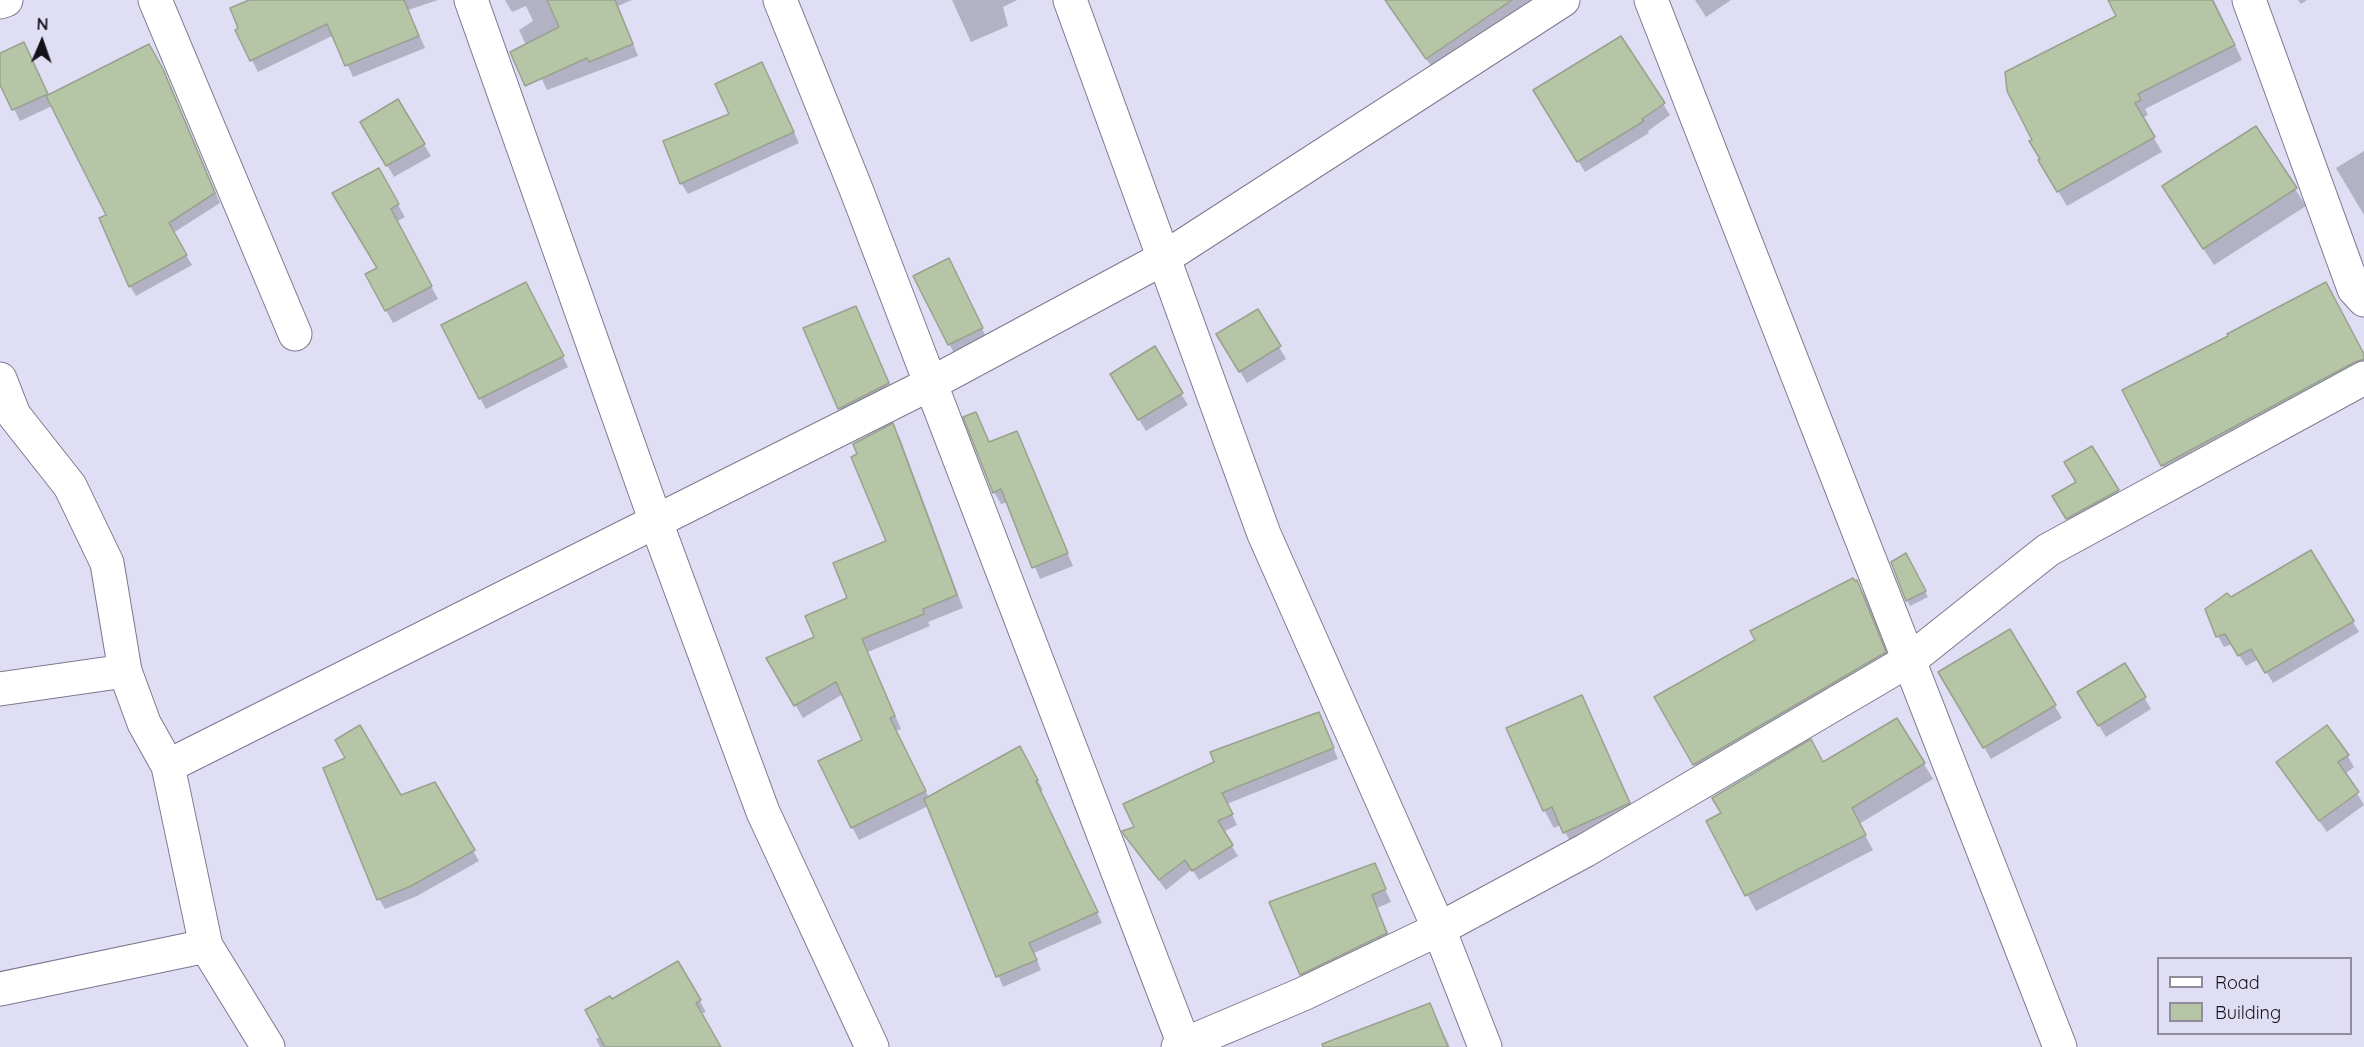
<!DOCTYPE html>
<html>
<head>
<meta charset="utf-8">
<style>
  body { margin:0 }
  #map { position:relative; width:2364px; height:1047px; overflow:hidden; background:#e0def5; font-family:Quicksand,sans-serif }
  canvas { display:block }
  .legend { position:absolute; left:2157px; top:957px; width:195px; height:78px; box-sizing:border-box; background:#e0def5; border:2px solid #8e8c9d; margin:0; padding:8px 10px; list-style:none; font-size:18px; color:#13121a }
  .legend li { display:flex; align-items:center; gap:12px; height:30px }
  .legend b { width:30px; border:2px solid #8e8c9d }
  .north { position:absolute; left:12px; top:12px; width:60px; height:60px; -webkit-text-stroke:4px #e0def5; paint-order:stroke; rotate:2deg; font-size:16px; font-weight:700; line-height:24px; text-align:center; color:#13121a }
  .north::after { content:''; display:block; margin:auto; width:21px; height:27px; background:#13121a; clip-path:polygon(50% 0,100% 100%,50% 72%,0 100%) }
</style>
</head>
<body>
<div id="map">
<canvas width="2364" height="1047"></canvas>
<ul class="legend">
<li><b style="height:8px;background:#fff"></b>Road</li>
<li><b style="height:16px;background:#b5c5a6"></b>Building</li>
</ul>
<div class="north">N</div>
</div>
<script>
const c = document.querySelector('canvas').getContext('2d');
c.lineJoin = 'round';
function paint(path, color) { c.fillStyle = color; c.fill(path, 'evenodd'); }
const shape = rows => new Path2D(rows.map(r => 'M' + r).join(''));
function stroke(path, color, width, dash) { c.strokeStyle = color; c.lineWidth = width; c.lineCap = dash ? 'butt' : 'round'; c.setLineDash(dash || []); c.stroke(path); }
paint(shape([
  [253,0,438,0,408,10,425,48,353,77,334,35,258,72,237,31],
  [505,0,632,0,618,6,638,56,547,90,519,30,533,21,526,6,512,12],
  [952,0,1017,0,1003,7,1008,26,971,42],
  [1393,0,1541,0,1435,72,1389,3],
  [1695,0,1731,0,1706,17],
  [2110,0,2214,0,2242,60,2145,109,2148,115,2142,118,2162,152,2067,206,2040,161,2118,17],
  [2298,0,2307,0,2301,4],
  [1621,38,1670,115,1648,131,1649,133,1585,172,1541,102],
  [148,46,168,80,220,203,173,233,192,265,136,296,130,286,108,216,52,106,20,121,0,81,0,55,30,55,49,96],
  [762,64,799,143,688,194,681,183,731,115],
  [398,101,431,156,394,177,362,122],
  [2256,128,2306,206,2214,265,2174,204],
  [2364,151,2364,215,2336,168],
  [378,170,405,217,396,222,438,299,393,323,367,275,379,269],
  [955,272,988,341,956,357,915,276],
  [531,294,568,367,486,409,480,398],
  [855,308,895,396,846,420,805,329],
  [1258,311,1286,359,1247,383,1218,335],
  [2230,337,2364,356,2364,373,2169,477,2162,465],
  [1154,349,1188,405,1146,431,1112,375],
  [976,413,990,444,1016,433,1073,566,1040,579,1008,502,1001,504,994,492],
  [893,425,900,438,963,608,928,622,930,626,868,652,901,729,896,731,929,798,1019,748,1043,790,1041,791,1102,923,1034,953,1041,970,1003,987,928,806,859,840,852,827,864,741,843,694,803,718,768,658,816,638,849,598,888,542],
  [2092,448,2125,503,2074,530,2054,496,2078,482],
  [2311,552,2359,632,2273,683,2259,659,2246,666,2232,644,2224,647,2218,636,2230,599],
  [1906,555,1928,597,1910,606,1907,600],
  [1857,582,1867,599,1894,670,1705,782,1656,698],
  [2010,631,2062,718,1991,759,1940,673],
  [2079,693,2144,697,2151,709,2106,737],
  [1582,697,1639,821,1575,850,1561,825,1554,828,1544,810],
  [1319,714,1338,759,1227,804,1237,825,1223,832,1238,856,1199,880,1192,869,1166,890,1130,841,1136,828],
  [2347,755,2354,767,2345,774,2364,805,2327,832,2278,762],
  [1823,764,1924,764,1933,779,1859,824,1873,850,1756,911,1708,822],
  [434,784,479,861,417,896,385,909,379,899,400,797],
  [1374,865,1391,902,1377,908,1393,945,1308,986,1301,974],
  [678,963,706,1012,701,1014,720,1047,600,1047,596,1039,601,1036,612,1001],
  [1430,1005,1450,1047,1325,1047]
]), '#0003');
const building = shape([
  [249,0,404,0,419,36,345,66,327,24,250,61,235,30,238,28,230,8,249,0],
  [547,0,615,0,633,44,589,62,587,58,525,86,510,52,559,27,547,0],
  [1385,0,1512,0,1426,59,1385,0],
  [2108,0,2212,0,2235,45,2138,94,2141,100,2135,103,2155,137,2057,192,2038,160,2040,159,2029,141,2032,140,2007,91,2005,72,2116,16,2108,0],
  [1621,36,1665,103,1642,119,1644,121,1577,162,1533,90,1621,36],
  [24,42,48,94,12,110,0,85,0,53,24,42],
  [149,44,163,69,215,193,169,223,187,255,129,287,99,218,106,215,46,96,149,44],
  [762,62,794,132,680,184,663,141,729,114,715,84,762,62],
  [398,99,425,144,386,166,360,122,398,99],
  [2256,126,2297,188,2203,249,2162,186,2256,126],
  [379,168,399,204,391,209,432,286,385,311,365,274,377,268,332,193,379,168],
  [949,258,983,328,948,345,913,276,949,258],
  [526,282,564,356,479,399,441,325,526,282],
  [2326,282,2364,354,2364,359,2355,362,2161,466,2122,390,2228,336,2227,334,2326,282],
  [856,306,889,383,838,409,803,328,856,306],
  [1258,309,1281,346,1239,372,1216,334,1258,309],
  [1155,346,1183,393,1138,420,1110,374,1155,346],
  [976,412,989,442,1017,431,1068,553,1032,568,1001,489,993,493,963,417,976,412],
  [893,423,957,595,923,609,924,614,862,639,895,716,890,718,926,791,851,828,818,761,862,740,836,682,794,706,766,658,814,637,805,616,847,598,833,563,886,541,851,457,857,454,853,444,893,423],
  [2092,446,2119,490,2066,519,2052,496,2076,482,2064,462,2092,446],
  [2311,550,2354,621,2265,673,2251,649,2238,656,2225,634,2216,637,2205,609,2227,593,2231,597,2311,550],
  [1906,553,1926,591,1906,601,1891,562,1906,553],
  [1853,578,1855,581,1857,580,1886,652,1693,765,1654,697,1755,640,1750,631,1853,578],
  [2010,629,2056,705,1983,748,1938,672,2010,629],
  [2125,663,2146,697,2098,726,2077,692,2125,663],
  [1582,695,1630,803,1563,833,1552,807,1543,811,1506,728,1582,695],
  [1319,712,1334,748,1222,793,1233,814,1218,821,1233,845,1192,871,1185,860,1159,880,1124,835,1122,831,1134,827,1123,804,1214,762,1210,752,1319,712],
  [1897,718,1925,763,1852,808,1866,835,1745,896,1706,821,1721,813,1712,798,1811,739,1823,762,1897,718],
  [360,725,401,795,435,782,475,850,411,886,377,900,323,768,345,758,335,740,360,725],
  [2327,725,2349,755,2338,762,2359,792,2319,821,2276,762,2327,725],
  [1020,746,1038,780,1036,781,1098,912,1029,943,1037,960,996,977,924,799,1020,746],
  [1375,863,1386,889,1372,895,1387,933,1300,975,1269,902,1375,863],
  [678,961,701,1000,696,1003,721,1047,605,1047,585,1010,610,996,612,999,678,961],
  [1430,1003,1448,1047,1323,1047,1322,1044,1430,1003]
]);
paint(building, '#b5c5a6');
stroke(building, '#98a28e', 1.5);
const minor = shape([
  [155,0,295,334],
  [471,0,656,522,763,812,872,1047],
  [780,0,856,189,1185,1047],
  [1070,0,1264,534,1439,929,1485,1047],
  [1651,0,2060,1047],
  [2249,0,2354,289,2364,300],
  [0,2,6,0],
  [0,379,14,415,70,486,107,563,125,671,144,723,168,766,206,946,268,1047],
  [0,689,125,671],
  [168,766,930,384,1164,258,1563,0],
  [0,989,206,946],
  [1178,1047,1303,994,1439,929,1586,850,1911,659,2048,550,2364,378]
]);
stroke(minor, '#7b798e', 35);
stroke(minor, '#fff', 33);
</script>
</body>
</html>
